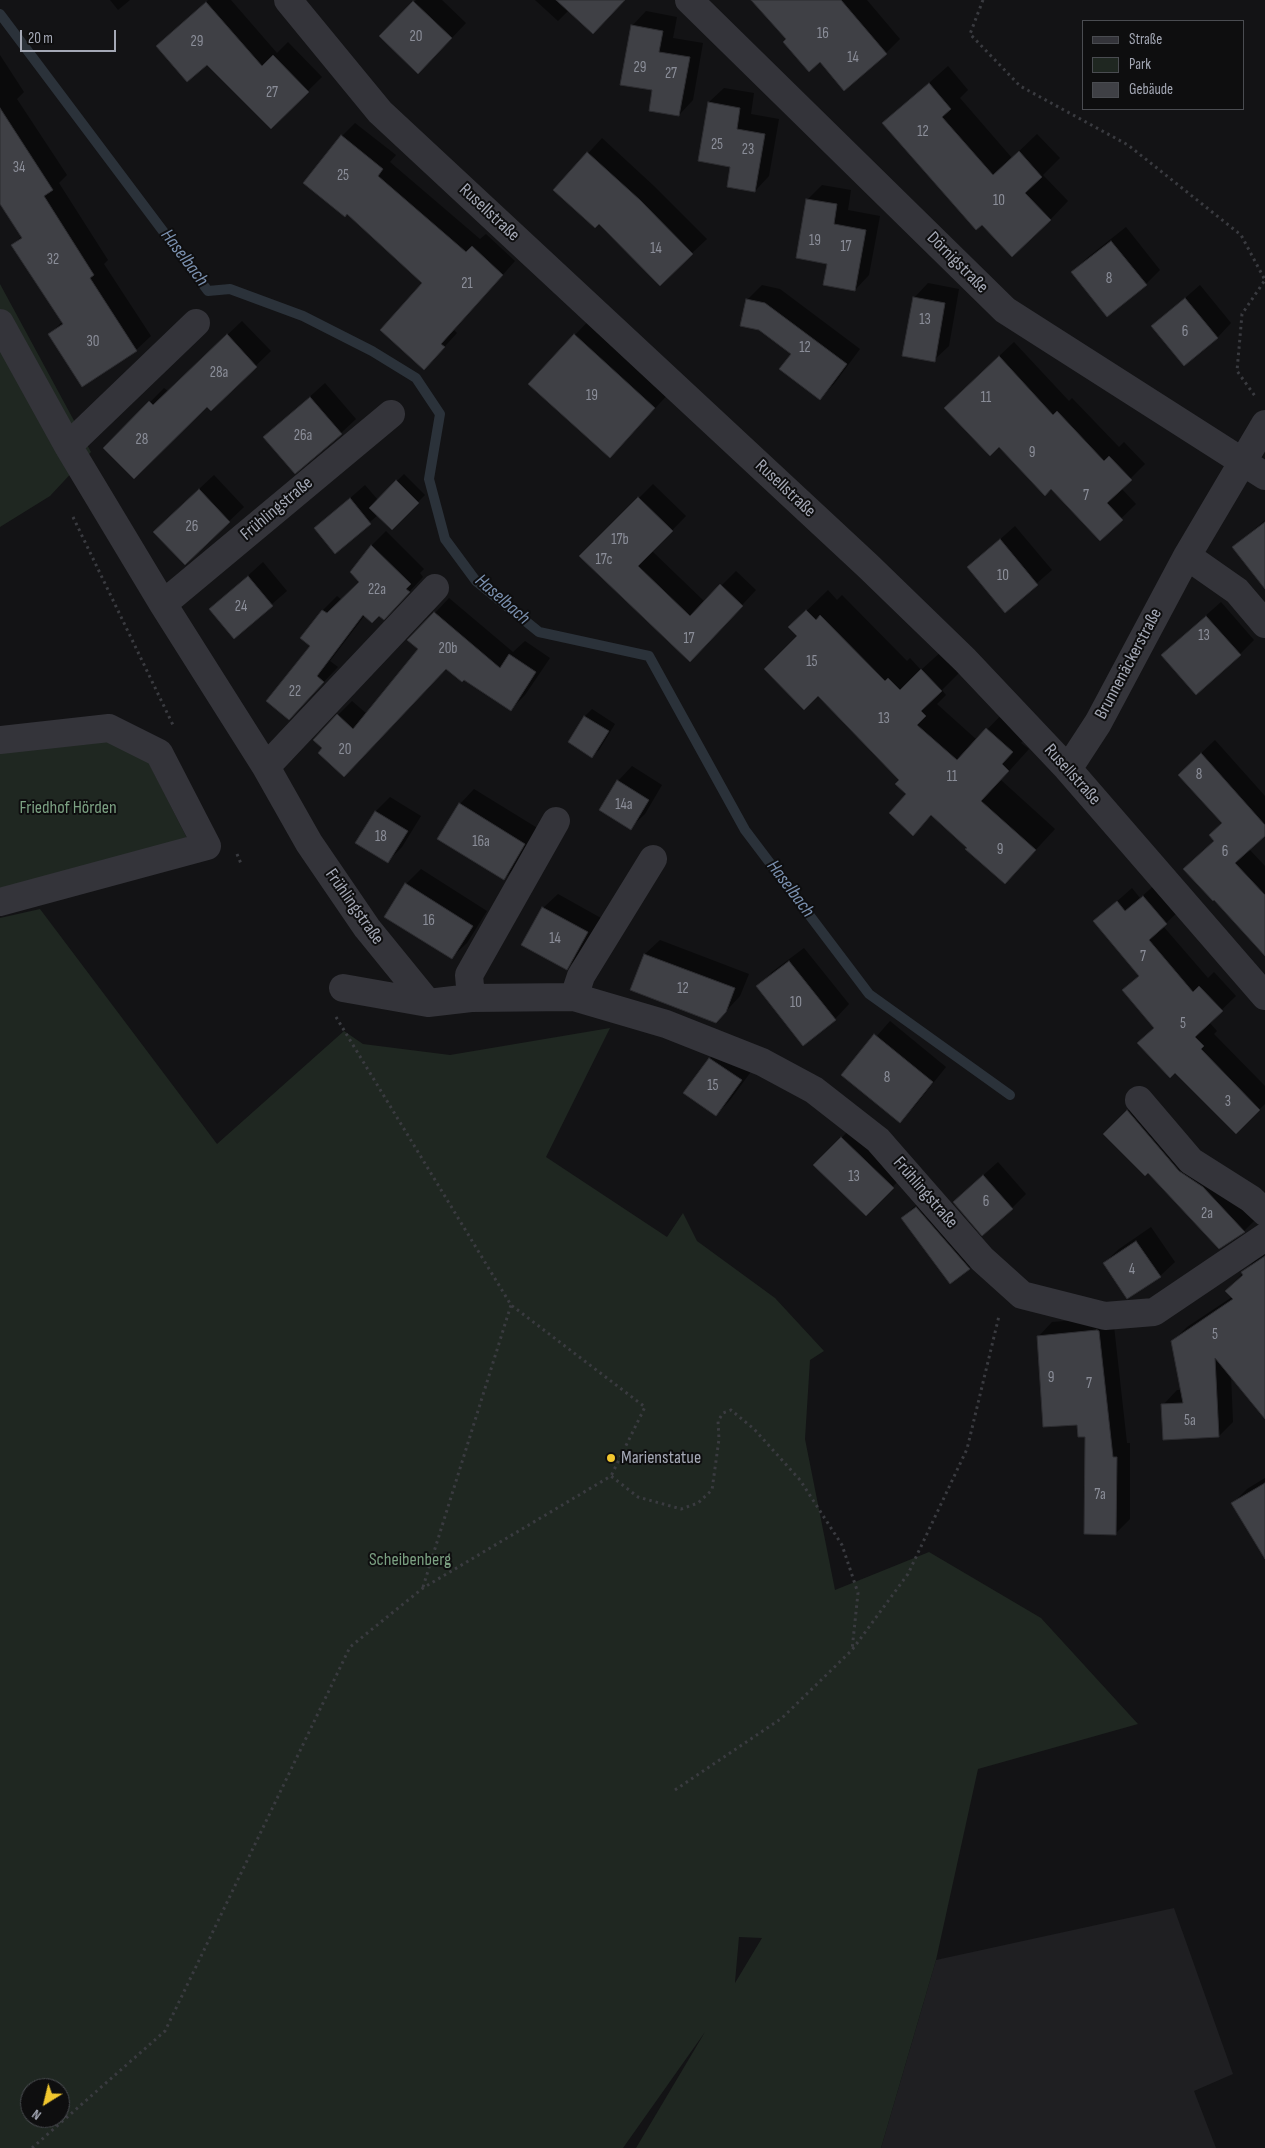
<!DOCTYPE html>
<html>
<head>
<meta charset="utf-8">
<style>
  body { margin:0 }
  #map { position:relative; width:1265px; height:2148px; overflow:hidden; background:#131315; font-family:"Sofia Sans Condensed",sans-serif }
  canvas { display:block }
  .legend { position:absolute; left:1082px; top:20px; width:162px; height:90px; box-sizing:border-box; background:#0e0e0f; border:1px solid #4a4c51; margin:0; padding:6px 9px; list-style:none; font-size:15px; color:#a4a8b5 }
  .legend li { display:flex; align-items:center; gap:10px; height:25px }
  .legend b { width:25px; border:1px solid #4a4c51 }
  .north { position:absolute; left:20px; top:2078px; width:50px; height:50px; box-sizing:border-box; background:#0e0e0f; border:1px solid #4a4c51; border-radius:50%; rotate:216deg; font-size:14px; font-weight:700; line-height:20px; text-align:center; color:#a4a8b5 }
  .north::after { content:''; display:block; margin:auto; width:18px; height:22px; background:#f1c72e; clip-path:polygon(50% 0,100% 100%,50% 72%,0 100%) }
  .scale { position:absolute; left:20px; top:30px; width:96px; height:22px; box-sizing:border-box; border:2px solid #a4a8b5; border-top:0; padding-left:6px; font-size:15px; line-height:18px; white-space:nowrap; color:#a4a8b5; -webkit-text-stroke:4px #0e0e0f; paint-order:stroke }
</style>
</head>
<body>
<div id="map">
<canvas width="1265" height="2148"></canvas>
<ul class="legend">
<li><b style="height:6px;background:#34343a"></b>Straße</li>
<li><b style="height:14px;background:#1f2721"></b>Park</li>
<li><b style="height:14px;background:#3f4045"></b>Gebäude</li>
</ul>
<div class="north">N</div>
<div class="scale">20 m</div>
</div>
<script>
const c = document.querySelector('canvas').getContext('2d');
c.lineJoin = 'round';
function paint(path, color) { c.fillStyle = color; c.fill(path, 'evenodd'); }
const shape = rows => new Path2D(rows.map(r => 'M' + r).join(''));
function stroke(path, color, width, dash) { c.strokeStyle = color; c.lineWidth = width; c.lineCap = dash ? 'butt' : 'round'; c.setLineDash(dash || []); c.stroke(path); }
function drawText(font, color, halo, rows, align = 'center') {
  c.font = font + ' "Sofia Sans Condensed",sans-serif'; c.lineWidth = 4; c.setLineDash([]); c.textBaseline = 'middle'; c.strokeStyle = halo; c.fillStyle = color; for (const [text, x, y, turn = 0] of rows) {
    c.save(); c.translate(x, y); c.rotate((+turn || 0) * Math.PI / 180); c.textAlign = isNaN(turn) ? turn : align; if (halo) c.strokeText(text, 0, 0); c.fillText(text, 0, 0); c.restore();
  }
}
paint(shape([
  [1174,1908,1233,2074,1194,2091,1216,2148,881,2148,936,1960]
]), '#1f1f22');
paint(shape([
  [0,284,91,452,50,496,0,527],
  [106,739,147,759,190,844,0,890,0,752],
  [40,909,217,1144,344,1031,363,1044,450,1055,610,1028,546,1157,667,1237,683,1213,697,1241,775,1298,824,1351,810,1360,805,1439,835,1590,929,1552,1041,1618,1138,1724,978,1769,936,1960,881,2148,636,2148,705,2032,623,2148,0,2148,0,918],
  [739,1937,762,1938,735,1983,735,1982],
  [30,2088,60,2088,60,2118,30,2118]
]), '#1f2721');
paint(shape([
  [110,0,130,0,118,10],
  [208,0,231,0,277,53,288,42,322,77,271,127,207,64,158,46],
  [416,0,442,0,466,23,433,58,381,36],
  [535,0,625,0,569,10,558,21],
  [753,0,867,0,900,39,886,53,820,60,788,38],
  [646,11,677,17,673,38,703,43,693,100,679,115,654,89,632,26],
  [0,55,24,92,17,99,67,175,59,183,108,260,104,264,151,336,136,350,50,334,63,321,13,245,22,236,0,201],
  [948,66,968,90,960,98,1012,158,1037,134,1060,158,1043,175,1068,201,1050,220,884,123],
  [724,88,754,93,751,114,779,119,769,176,755,191,732,166,709,102],
  [355,123,396,155,390,162,480,239,486,234,515,261,454,330,457,333,437,355,424,283,347,213,305,183,342,136],
  [602,138,654,186,707,239,692,253,599,222,555,190],
  [822,185,851,190,848,210,880,216,869,275,855,290,828,263,807,200],
  [1126,227,1160,270,1146,284,1073,272,1087,258],
  [928,283,959,289,949,346,934,360,914,298],
  [762,285,780,289,860,349,834,384,820,398,793,353,748,299],
  [1200,285,1231,323,1217,338,1153,326],
  [596,313,676,386,610,456,575,335],
  [242,321,271,351,211,409,207,405,105,448,164,388,168,391],
  [1014,342,1069,401,1072,398,1119,447,1124,442,1145,464,1121,488,1136,504,1100,539,960,393],
  [325,383,356,419,341,433,265,437],
  [404,474,425,495,392,528,378,515,335,552,316,528,365,485,378,500],
  [214,475,244,507,185,563,169,517],
  [653,484,686,516,652,551,705,602,736,571,756,590,704,646,581,556],
  [1265,520,1265,587,1234,547],
  [1015,526,1052,570,1005,611,969,567],
  [386,531,424,569,420,573,423,577,398,604,379,614,365,615,330,661,338,667,303,704,312,645,302,638,323,610,337,596,342,600,360,582,352,572,372,545],
  [263,562,287,591,234,637,211,609],
  [828,590,837,600,842,595,907,661,910,658,921,670,943,650,962,670,942,690,946,695,937,704,977,740,1008,708,1032,730,1021,743,1029,749,1001,780,1055,829,1005,883,932,815,913,834,908,794,900,780,799,636,790,627],
  [449,598,513,652,525,641,550,658,525,695,510,710,446,668,358,761,324,748,338,715,352,701,367,714,420,649,435,613],
  [1221,602,1254,640,1240,654,1177,641],
  [592,709,615,724,599,750,592,756,569,742,585,716],
  [1215,740,1265,796,1265,834,1249,849,1265,866,1265,954,1215,841,1223,823,1193,761],
  [632,766,662,785,645,814,630,828,618,781],
  [474,789,539,829,519,864,504,879,460,804],
  [390,797,421,816,402,847,387,862,356,842,376,811],
  [421,869,487,911,467,943,452,957,386,916,406,884],
  [1158,882,1181,909,1163,926,1208,978,1214,972,1236,996,1209,1022,1217,1031,1214,1034,1265,1086,1265,1104,1236,1132,1155,1027,1124,990,1140,975,1095,921,1132,888,1140,898],
  [558,894,601,918,581,954,567,968,543,908],
  [660,940,749,974,740,996,716,1022,632,989,645,954],
  [804,948,849,1004,835,1019,758,987,772,972],
  [890,1021,946,1067,914,1107,899,1121,843,1075],
  [724,1044,756,1065,730,1100,716,1115,710,1058],
  [1142,1097,1259,1216,1244,1231,1219,1247,1148,1172,1105,1134],
  [856,1123,907,1172,866,1214,815,1165],
  [998,1162,1026,1194,1012,1208,969,1188],
  [917,1204,984,1254,969,1268,950,1282,902,1218],
  [1151,1227,1175,1262,1160,1276,1104,1263,1119,1249],
  [1265,1252,1265,1417,1231,1375,1233,1422,1219,1436,1163,1405,1177,1390,1182,1390,1173,1341,1187,1327,1232,1297,1226,1291,1257,1258],
  [1113,1317,1127,1443,1130,1443,1130,1519,1116,1533,1086,1435,1038,1337,1052,1322],
  [1265,1478,1265,1527,1233,1503,1247,1489]
]), '#0007');
stroke(shape([
  [0,14,208,291,230,289,303,316,372,351,416,378,440,414,429,479,445,539,476,581,539,632,649,656,745,830,869,994,1010,1095]
]), '#2b323a', 10);
const building = shape([
  [556,0,625,0,593,34,556,0],
  [751,0,841,0,887,54,844,91,820,62,809,72,783,42,786,39,751,0],
  [413,1,452,38,418,74,379,36,413,1],
  [206,2,262,66,273,55,309,92,271,129,207,65,187,82,156,46,206,2],
  [631,25,663,31,659,52,690,57,679,116,649,111,652,90,620,85,631,25],
  [929,83,951,109,942,117,993,175,1019,151,1042,177,1025,193,1051,220,1012,257,982,225,976,230,882,123,929,83],
  [708,102,740,108,737,129,765,134,755,192,727,187,730,167,698,161,708,102],
  [0,108,53,190,44,196,94,275,90,278,137,351,82,387,48,334,63,324,11,245,22,238,0,204,0,108],
  [341,135,383,169,378,176,466,252,472,246,503,275,441,344,445,347,424,370,380,330,422,283,347,214,345,217,303,183,341,135],
  [587,152,640,200,693,254,660,286,599,224,595,228,553,190,587,152],
  [806,199,837,204,834,224,866,230,855,291,823,285,827,264,796,258,806,199],
  [1111,241,1147,285,1107,317,1071,272,1111,241],
  [913,297,945,303,935,362,902,356,913,297],
  [1185,298,1218,338,1184,366,1151,326,1185,298],
  [746,299,765,303,847,364,820,400,779,369,791,354,759,330,740,326,746,299],
  [227,334,257,367,211,411,207,407,134,479,103,448,149,401,153,405,227,334],
  [574,334,655,408,610,458,528,384,574,334],
  [999,356,1053,415,1057,411,1104,461,1109,456,1132,480,1107,503,1123,520,1100,541,1051,489,1045,496,999,447,990,456,944,408,999,356],
  [310,397,342,434,295,474,263,437,310,397],
  [396,480,419,503,392,530,369,508,396,480],
  [199,489,230,522,185,565,153,532,199,489],
  [638,497,673,531,638,566,690,616,720,584,743,606,690,662,579,556,638,497],
  [350,498,371,524,335,554,314,528,350,498],
  [1265,522,1265,589,1232,547,1265,522],
  [1000,539,1038,585,1005,613,967,567,1000,539],
  [371,545,411,584,406,589,410,592,384,620,379,616,372,623,363,615,317,676,324,682,289,720,266,701,310,646,300,638,322,610,327,613,359,582,350,572,371,545],
  [248,576,273,606,234,639,209,609,248,576],
  [806,610,816,620,820,615,885,681,888,678,900,690,921,669,942,691,921,711,926,716,917,725,957,760,986,728,1013,752,1002,764,1009,771,981,801,1036,850,1005,884,965,849,967,848,931,815,913,836,889,813,906,794,895,784,899,780,818,696,804,710,764,669,797,636,788,627,806,610],
  [434,612,500,668,509,654,536,672,511,711,464,680,462,682,446,669,344,777,318,753,322,748,313,740,337,714,353,729,418,649,407,640,434,612],
  [1206,616,1241,655,1196,695,1161,655,1206,616],
  [584,716,609,731,592,758,568,742,584,716],
  [1201,753,1265,825,1265,836,1235,863,1265,895,1265,956,1214,900,1213,901,1183,869,1214,841,1209,835,1222,823,1178,775,1201,753],
  [617,780,649,800,631,830,599,810,617,780],
  [459,803,525,844,504,880,437,839,459,803],
  [375,811,408,831,388,863,355,843,375,811],
  [405,883,473,926,452,959,384,917,405,883],
  [1143,896,1167,924,1149,940,1193,992,1199,986,1223,1011,1195,1037,1204,1046,1201,1049,1260,1110,1236,1134,1175,1073,1170,1078,1137,1043,1154,1028,1122,990,1139,976,1093,921,1117,901,1125,911,1143,896],
  [542,907,588,932,567,970,521,945,542,907],
  [644,954,735,988,726,1012,716,1023,630,990,644,954],
  [789,961,836,1020,803,1046,756,986,789,961],
  [874,1034,933,1082,900,1123,841,1075,874,1034],
  [709,1058,742,1080,716,1116,683,1093,709,1058],
  [1127,1110,1179,1171,1203,1187,1245,1232,1219,1249,1148,1173,1145,1176,1103,1134,1127,1110],
  [841,1137,894,1188,866,1216,813,1165,841,1137],
  [983,1175,1013,1209,982,1236,953,1202,983,1175],
  [916,1207,970,1269,950,1284,901,1218,916,1207],
  [1136,1241,1161,1277,1127,1299,1103,1263,1136,1241],
  [1265,1256,1265,1419,1215,1358,1219,1437,1163,1440,1161,1404,1183,1403,1171,1341,1233,1299,1225,1291,1243,1275,1241,1272,1265,1256],
  [1097,1330,1099,1331,1113,1457,1117,1457,1116,1535,1084,1534,1085,1437,1078,1437,1077,1425,1043,1427,1037,1336,1097,1330],
  [1265,1483,1265,1559,1231,1503,1265,1483]
]);
paint(building, '#3f4045');
stroke(building, '#2d2d31', 1);
stroke(shape([
  [983,0,970,34,1020,86,1128,145,1241,235,1265,280,1242,314,1237,371,1255,396],
  [73,517,173,725],
  [237,854,242,866],
  [336,1017,511,1305,645,1407,611,1476],
  [423,1587,511,1305],
  [675,1790,782,1718,852,1650,908,1574,967,1449,999,1316],
  [32,2148,165,2031,350,1647,423,1588,611,1476,638,1497,681,1509,698,1503,712,1490,719,1439,718,1421,723,1413,731,1410,754,1429,800,1480,842,1545,858,1593,852,1650]
]), '#3a3b40', 3, [2.5, 4]);
stroke(shape([
  [288,0,380,112,868,566,965,660,1068,769,1265,996],
  [689,0,1005,310,1265,476],
  [0,323,68,446,163,604,266,767,309,843,367,928,428,1003,471,998,574,997,666,1024,762,1062,814,1090,878,1140,982,1259,1022,1295,1105,1316,1154,1312,1265,1237],
  [68,446,196,323],
  [1187,556,1237,591,1265,624],
  [163,604,391,414],
  [0,740,109,728,159,753,207,846,0,902],
  [266,767,435,588],
  [1068,769,1098,723,1187,556,1265,424],
  [343,988,428,1003],
  [574,997,581,976,653,859],
  [471,998,469,975,556,821],
  [1139,1100,1191,1161,1251,1199,1265,1212]
]), '#34343a', 28);
for (const [x, y, r, color] of [
  [611,1458,5,"#f1c72e"]
]) { const dot = new Path2D(); dot.arc(x, y, r, 0, 2 * Math.PI); c.fillStyle = color; c.fill(dot); stroke(dot, '#0e0e0f', 2); }
drawText('15px', '#8b8e99', null, [
  ["16",823,34],
  ["20",416,37],
  ["29",197,42],
  ["14",853,58],
  ["29",640,68],
  ["27",671,74],
  ["27",272,93],
  ["12",923,132],
  ["25",717,145],
  ["23",748,150],
  ["34",19,168],
  ["25",343,176],
  ["10",999,201],
  ["19",815,241],
  ["17",846,247],
  ["14",656,249],
  ["32",53,260],
  ["8",1109,279],
  ["21",467,284],
  ["13",925,320],
  ["6",1185,332],
  ["30",93,342],
  ["12",805,348],
  ["28a",219,373],
  ["19",592,396],
  ["11",986,398],
  ["26a",303,436],
  ["28",142,440],
  ["9",1032,453],
  ["7",1086,496],
  ["26",192,527],
  ["17b",620,540],
  ["17c",604,560],
  ["10",1003,576],
  ["22a",377,590],
  ["24",241,607],
  ["13",1204,636],
  ["17",689,639],
  ["20b",448,649],
  ["15",812,662],
  ["22",295,692],
  ["13",884,719],
  ["20",345,750],
  ["8",1199,775],
  ["11",952,777],
  ["14a",624,805],
  ["18",381,837],
  ["16a",481,842],
  ["9",1000,850],
  ["6",1225,852],
  ["16",429,921],
  ["14",555,939],
  ["7",1143,957],
  ["12",683,989],
  ["10",796,1003],
  ["5",1183,1024],
  ["8",887,1078],
  ["15",713,1086],
  ["3",1228,1102],
  ["13",854,1177],
  ["6",986,1202],
  ["2a",1207,1214],
  ["4",1132,1270],
  ["5",1215,1335],
  ["9",1051,1378],
  ["7",1089,1384],
  ["5a",1190,1421],
  ["7a",1100,1495]
]);
drawText('18px', '#a4a8b5', '#0e0e0f', [
  ["Rusellstraße",489,213,43],
  ["Dörnigstraße",957,263,45],
  ["Rusellstraße",785,489,43],
  ["Frühlingstraße",277,509,-40],
  ["Brunnenäckerstraße",1129,664,-62],
  ["Rusellstraße",1072,775,48],
  ["Frühlingstraße",354,907,55],
  ["Frühlingstraße",925,1193,49]
]);
drawText('18px', '#7ba082', '#0e0e0f', [
  ["Friedhof Hörden",68,808],
  ["Scheibenberg",410,1560]
]);
drawText('18px', '#a4a8b5', '#0e0e0f', [
  ["Marienstatue",621,1458]
], 'left');
drawText('italic 19px', '#7b91b0', '#0e0e0f', [
  ["Haselbach",184,258,53],
  ["Haselbach",502,600,41],
  ["Haselbach",790,889,53]
]);
</script>
</body>
</html>
